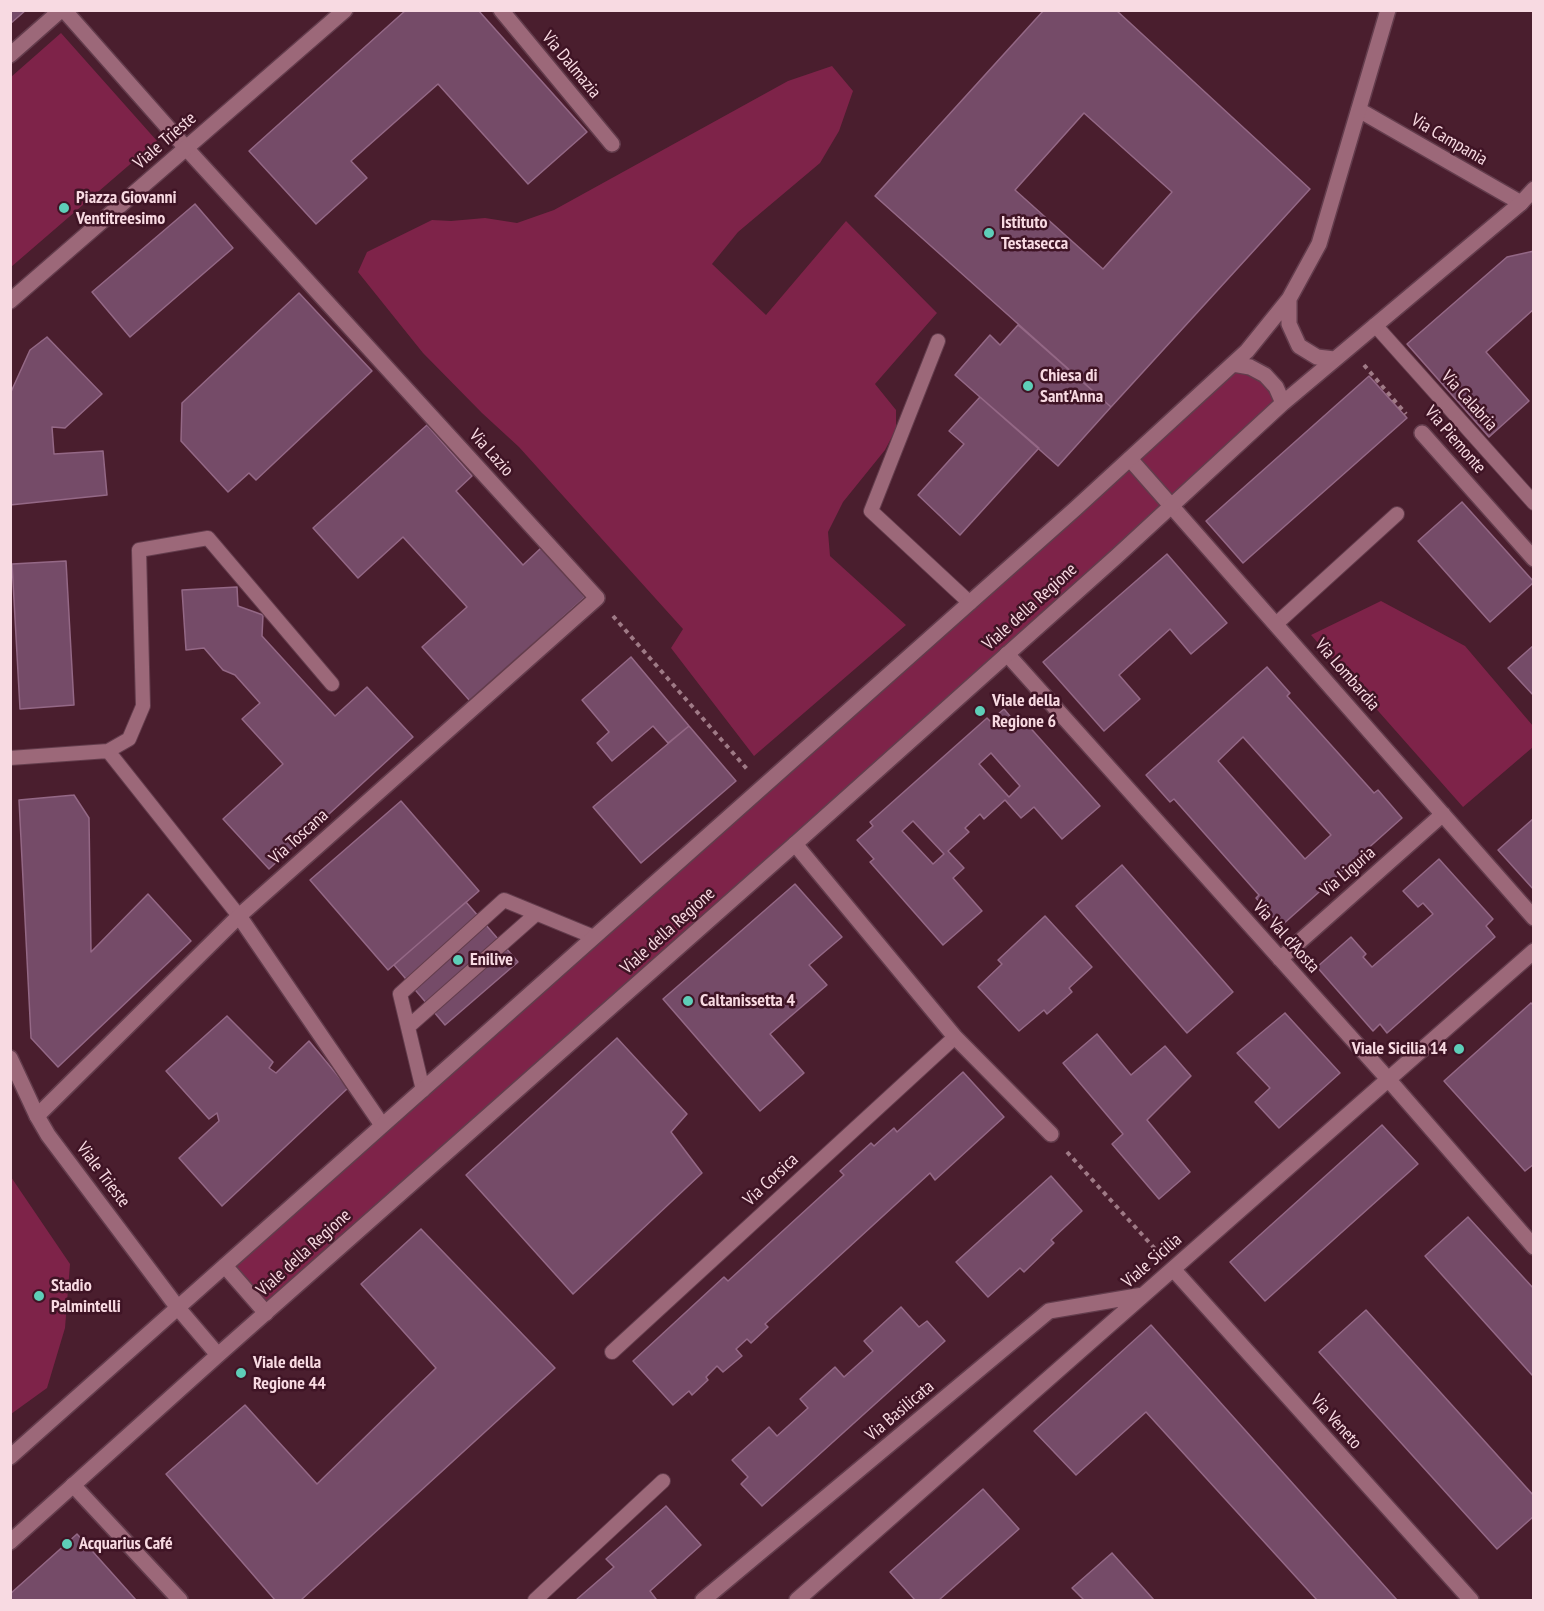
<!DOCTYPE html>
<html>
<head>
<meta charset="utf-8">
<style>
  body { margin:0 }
  #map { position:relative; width:1544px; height:1611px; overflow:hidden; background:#4a1e2e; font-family:"PT Sans Narrow",sans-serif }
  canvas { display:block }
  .frame { position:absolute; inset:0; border:12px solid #f8dae2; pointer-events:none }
</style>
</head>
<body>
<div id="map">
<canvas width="1544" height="1611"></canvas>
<div class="frame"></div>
</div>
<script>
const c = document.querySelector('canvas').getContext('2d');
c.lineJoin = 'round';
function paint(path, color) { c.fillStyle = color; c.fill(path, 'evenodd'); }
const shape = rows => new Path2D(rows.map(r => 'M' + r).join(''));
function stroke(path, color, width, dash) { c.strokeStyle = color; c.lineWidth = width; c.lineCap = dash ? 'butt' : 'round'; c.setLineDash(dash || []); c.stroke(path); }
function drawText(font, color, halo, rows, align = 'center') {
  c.font = font + ' "PT Sans Narrow",sans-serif'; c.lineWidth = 5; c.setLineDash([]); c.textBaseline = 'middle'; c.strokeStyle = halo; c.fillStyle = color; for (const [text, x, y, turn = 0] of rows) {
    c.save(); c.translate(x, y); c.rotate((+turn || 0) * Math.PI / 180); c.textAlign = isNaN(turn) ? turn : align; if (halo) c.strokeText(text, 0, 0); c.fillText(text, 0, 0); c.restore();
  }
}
paint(shape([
  [61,33,157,141,11,267,11,77],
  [832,66,853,91,839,131,820,163,738,232,712,264,766,315,846,221,937,313,875,384,896,410,896,429,885,450,843,502,828,532,830,556,906,625,754,756,671,648,683,629,519,447,482,413,423,353,358,272,367,252,432,220,451,221,485,218,517,223,554,210,788,81],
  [1233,364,1265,375,1283,403,266,1313,225,1266],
  [1381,601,1465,646,1533,726,1533,747,1463,807,1311,635],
  [11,1177,70,1264,65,1328,47,1388,11,1414]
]), '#7e2349');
const building = shape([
  [10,10,26,10,10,24,10,10],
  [406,10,478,10,587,132,528,184,438,84,351,161,367,178,316,224,249,151,406,10],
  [1044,10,1116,10,1310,189,1111,407,875,196,1044,10],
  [1084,113,1172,192,1103,269,1015,190,1084,113],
  [195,204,233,248,130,337,92,292,195,204],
  [1534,251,1534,309,1486,352,1529,401,1489,437,1407,344,1507,257,1534,251],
  [299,293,372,371,256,480,249,473,228,492,181,441,182,403,299,293],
  [1018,325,1111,407,1058,466,955,375,990,335,1000,345,1018,325],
  [47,337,102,394,65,428,52,427,54,454,103,451,107,495,10,505,10,394,30,350,47,337],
  [1369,376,1407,418,1243,563,1206,521,1369,376],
  [980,397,1039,448,960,535,918,495,964,444,949,431,980,397],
  [427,425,472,476,456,491,523,565,541,548,585,597,470,701,422,647,467,607,403,537,358,578,313,528,427,425],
  [1462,502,1534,582,1490,622,1418,541,1462,502],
  [1167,554,1227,623,1191,654,1170,629,1119,675,1140,699,1104,731,1043,662,1167,554],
  [66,561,74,705,20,709,12,564,66,561],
  [237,587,238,606,263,615,262,636,335,716,367,687,413,737,269,869,223,819,283,764,242,719,260,703,235,675,223,670,204,648,186,650,182,590,237,587],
  [1534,645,1534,696,1508,668,1534,645],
  [631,657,689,726,668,743,653,726,612,761,597,743,609,732,582,700,631,657],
  [1267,667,1290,693,1287,696,1374,793,1378,790,1402,818,1281,926,1256,898,1259,895,1174,799,1170,802,1146,775,1267,667],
  [1243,737,1331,835,1305,859,1218,761,1243,737],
  [1004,709,1020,728,1026,723,1100,806,1062,839,1034,807,1021,818,1005,800,984,819,980,814,965,828,969,832,948,851,964,868,953,878,982,911,943,945,870,862,874,859,857,840,873,826,870,822,987,718,990,721,1004,709],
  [991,753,1020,786,1009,797,979,764,991,753],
  [913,821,944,854,933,864,902,831,913,821],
  [689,726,736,781,641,863,593,807,689,726],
  [74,795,89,818,91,952,148,894,191,941,58,1067,31,1038,19,800,74,795],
  [401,801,479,891,388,970,310,880,401,801],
  [1534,818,1534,890,1498,850,1534,818],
  [1439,859,1493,919,1486,926,1495,937,1387,1033,1380,1024,1373,1031,1317,967,1351,937,1366,954,1363,957,1372,967,1433,914,1423,903,1418,907,1403,891,1439,859],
  [1122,865,1233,992,1187,1033,1076,906,1122,865],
  [795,884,842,937,809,965,827,985,770,1034,804,1073,760,1111,663,999,795,884],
  [466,902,518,962,445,1025,394,965,466,902],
  [1045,916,1092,967,1069,988,1072,992,1047,1014,1044,1010,1019,1031,978,987,1002,964,998,960,1045,916],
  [1531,1003,1534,1006,1534,1164,1525,1171,1444,1081,1531,1003],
  [1285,1013,1340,1073,1279,1128,1255,1102,1270,1088,1237,1053,1285,1013],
  [227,1016,273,1062,269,1068,276,1073,309,1041,348,1088,222,1206,179,1158,219,1121,217,1113,209,1119,166,1071,227,1016],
  [1097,1034,1131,1075,1165,1046,1191,1076,1147,1120,1190,1172,1159,1199,1112,1144,1123,1134,1063,1063,1097,1034],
  [617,1038,687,1114,671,1132,702,1173,573,1294,466,1175,617,1038],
  [963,1072,1004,1117,935,1180,930,1173,765,1324,768,1327,751,1343,747,1339,736,1349,742,1356,723,1372,717,1366,706,1377,708,1380,692,1395,689,1391,673,1405,633,1361,724,1277,728,1281,844,1175,840,1171,871,1143,874,1146,894,1128,897,1132,963,1072],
  [1382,1125,1418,1164,1265,1301,1230,1262,1382,1125],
  [1051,1176,1082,1211,1051,1240,1054,1243,1024,1272,1020,1268,988,1297,956,1262,1051,1176],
  [1468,1217,1534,1289,1534,1373,1532,1375,1425,1256,1468,1217],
  [421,1229,555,1368,301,1600,275,1600,166,1474,245,1405,317,1484,436,1368,361,1284,421,1229],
  [901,1307,919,1327,927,1321,945,1341,762,1506,741,1484,748,1477,732,1460,769,1427,777,1436,808,1408,800,1399,835,1367,844,1377,873,1351,864,1341,901,1307],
  [1366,1310,1534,1496,1534,1516,1497,1549,1319,1352,1366,1310],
  [1151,1325,1397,1600,1317,1600,1146,1412,1076,1475,1034,1431,1151,1325],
  [983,1489,1019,1529,939,1600,915,1600,890,1572,983,1489],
  [666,1506,701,1545,650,1591,656,1599,654,1600,576,1600,614,1567,606,1559,666,1506],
  [77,1534,136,1600,10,1600,10,1594,77,1534],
  [1112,1553,1154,1600,1084,1600,1072,1588,1112,1553]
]);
paint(building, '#754b68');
stroke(building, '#946886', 1.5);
const service = shape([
  [1375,325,1534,503],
  [938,341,871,511,970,603],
  [1276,624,1397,514],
  [108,751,239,916],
  [10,758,108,751,129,739,143,706,139,550,208,538,332,684],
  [408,1027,536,914],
  [423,1090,400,994,504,900,594,937],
  [612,1352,955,1037],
  [535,1600,663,1481]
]);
const pedestrian = shape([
  [1422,433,1534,559]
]);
const minor = shape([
  [501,10,612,144],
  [10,55,61,10],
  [1359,110,1521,203],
  [1130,459,1534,918],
  [1007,654,1388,1079,1534,1247],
  [795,844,955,1037,1051,1134],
  [239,916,382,1125],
  [1280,959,1443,814],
  [37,1116,239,916,597,598,186,148,64,10],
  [225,1266,266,1313],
  [1173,1269,1471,1600],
  [73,1485,180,1600],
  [703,1600,1049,1311,1143,1295],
  [797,1600,1534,951]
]);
const tertiary = shape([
  [1289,299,1289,324,1299,346,1317,357,1334,359],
  [10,301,345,10],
  [1233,364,1250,367,1265,375,1276,387,1283,403],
  [10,1058,37,1116,48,1135,178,1308,218,1355],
  [10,1457,1075,509,1247,351,1289,299,1319,244,1388,10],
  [10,1542,218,1355,795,844,1117,556,1283,403,1521,203,1534,189]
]);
stroke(service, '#633c4c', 16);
stroke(pedestrian, '#633c4c', 18);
stroke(minor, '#633c4c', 18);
stroke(tertiary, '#633c4c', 18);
stroke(shape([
  [1364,365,1406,414],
  [613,616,747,769],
  [1067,1152,1157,1251]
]), '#9f7a86', 4, [4.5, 4.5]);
stroke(service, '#9c6879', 14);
stroke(pedestrian, '#9c6879', 15);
stroke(minor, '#9c6879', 15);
stroke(tertiary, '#9c6879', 15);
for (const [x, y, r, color] of [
  [64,208,6,"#5eceb8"],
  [989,233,6,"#5eceb8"],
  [1028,386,6,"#5eceb8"],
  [980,711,6,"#5eceb8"],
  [458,960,6,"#5eceb8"],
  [688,1001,6,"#5eceb8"],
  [1459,1049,6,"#5eceb8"],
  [39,1296,6,"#5eceb8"],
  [241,1373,6,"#5eceb8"],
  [67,1544,6,"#5eceb8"]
]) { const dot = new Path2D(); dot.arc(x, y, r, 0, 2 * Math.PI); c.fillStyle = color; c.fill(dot); stroke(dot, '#3f1425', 2); }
drawText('18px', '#f8dae2', '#3f1425', [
  ["Via Dalmazia",571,65,50],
  ["Via Campania",1449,140,30],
  ["Viale Trieste",165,141,-41],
  ["Via Calabria",1469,401,48],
  ["Via Piemonte",1455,440,49],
  ["Via Lazio",491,453,48],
  ["Viale della Regione",1030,607,-42],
  ["Via Lombardia",1347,675,49],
  ["Via Toscana",299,837,-42],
  ["Via Liguria",1348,872,-41],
  ["Viale della Regione",668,931,-42],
  ["Via Val d'Aosta",1286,937,48],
  ["Viale Trieste",103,1175,53],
  ["Via Corsica",771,1180,-43],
  ["Viale della Regione",304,1253,-42],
  ["Viale Sicilia",1152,1261,-41],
  ["Via Basilicata",900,1411,-40],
  ["Via Veneto",1336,1422,48]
]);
drawText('bold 18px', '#f8dae2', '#3f1425', [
  ["Piazza Giovanni",76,198],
  ["Ventitreesimo",76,219],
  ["Istituto",1001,223],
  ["Testasecca",1001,244],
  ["Chiesa di",1040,376],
  ["Sant'Anna",1040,397],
  ["Viale della",992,701],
  ["Regione 6",992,722],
  ["Enilive",470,960],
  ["Caltanissetta 4",700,1001],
  ["Viale Sicilia 14",1447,1049,"right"],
  ["Stadio",51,1286],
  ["Palmintelli",51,1307],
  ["Viale della",253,1363],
  ["Regione 44",253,1384],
  ["Acquarius Café",79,1544]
], 'left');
</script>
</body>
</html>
